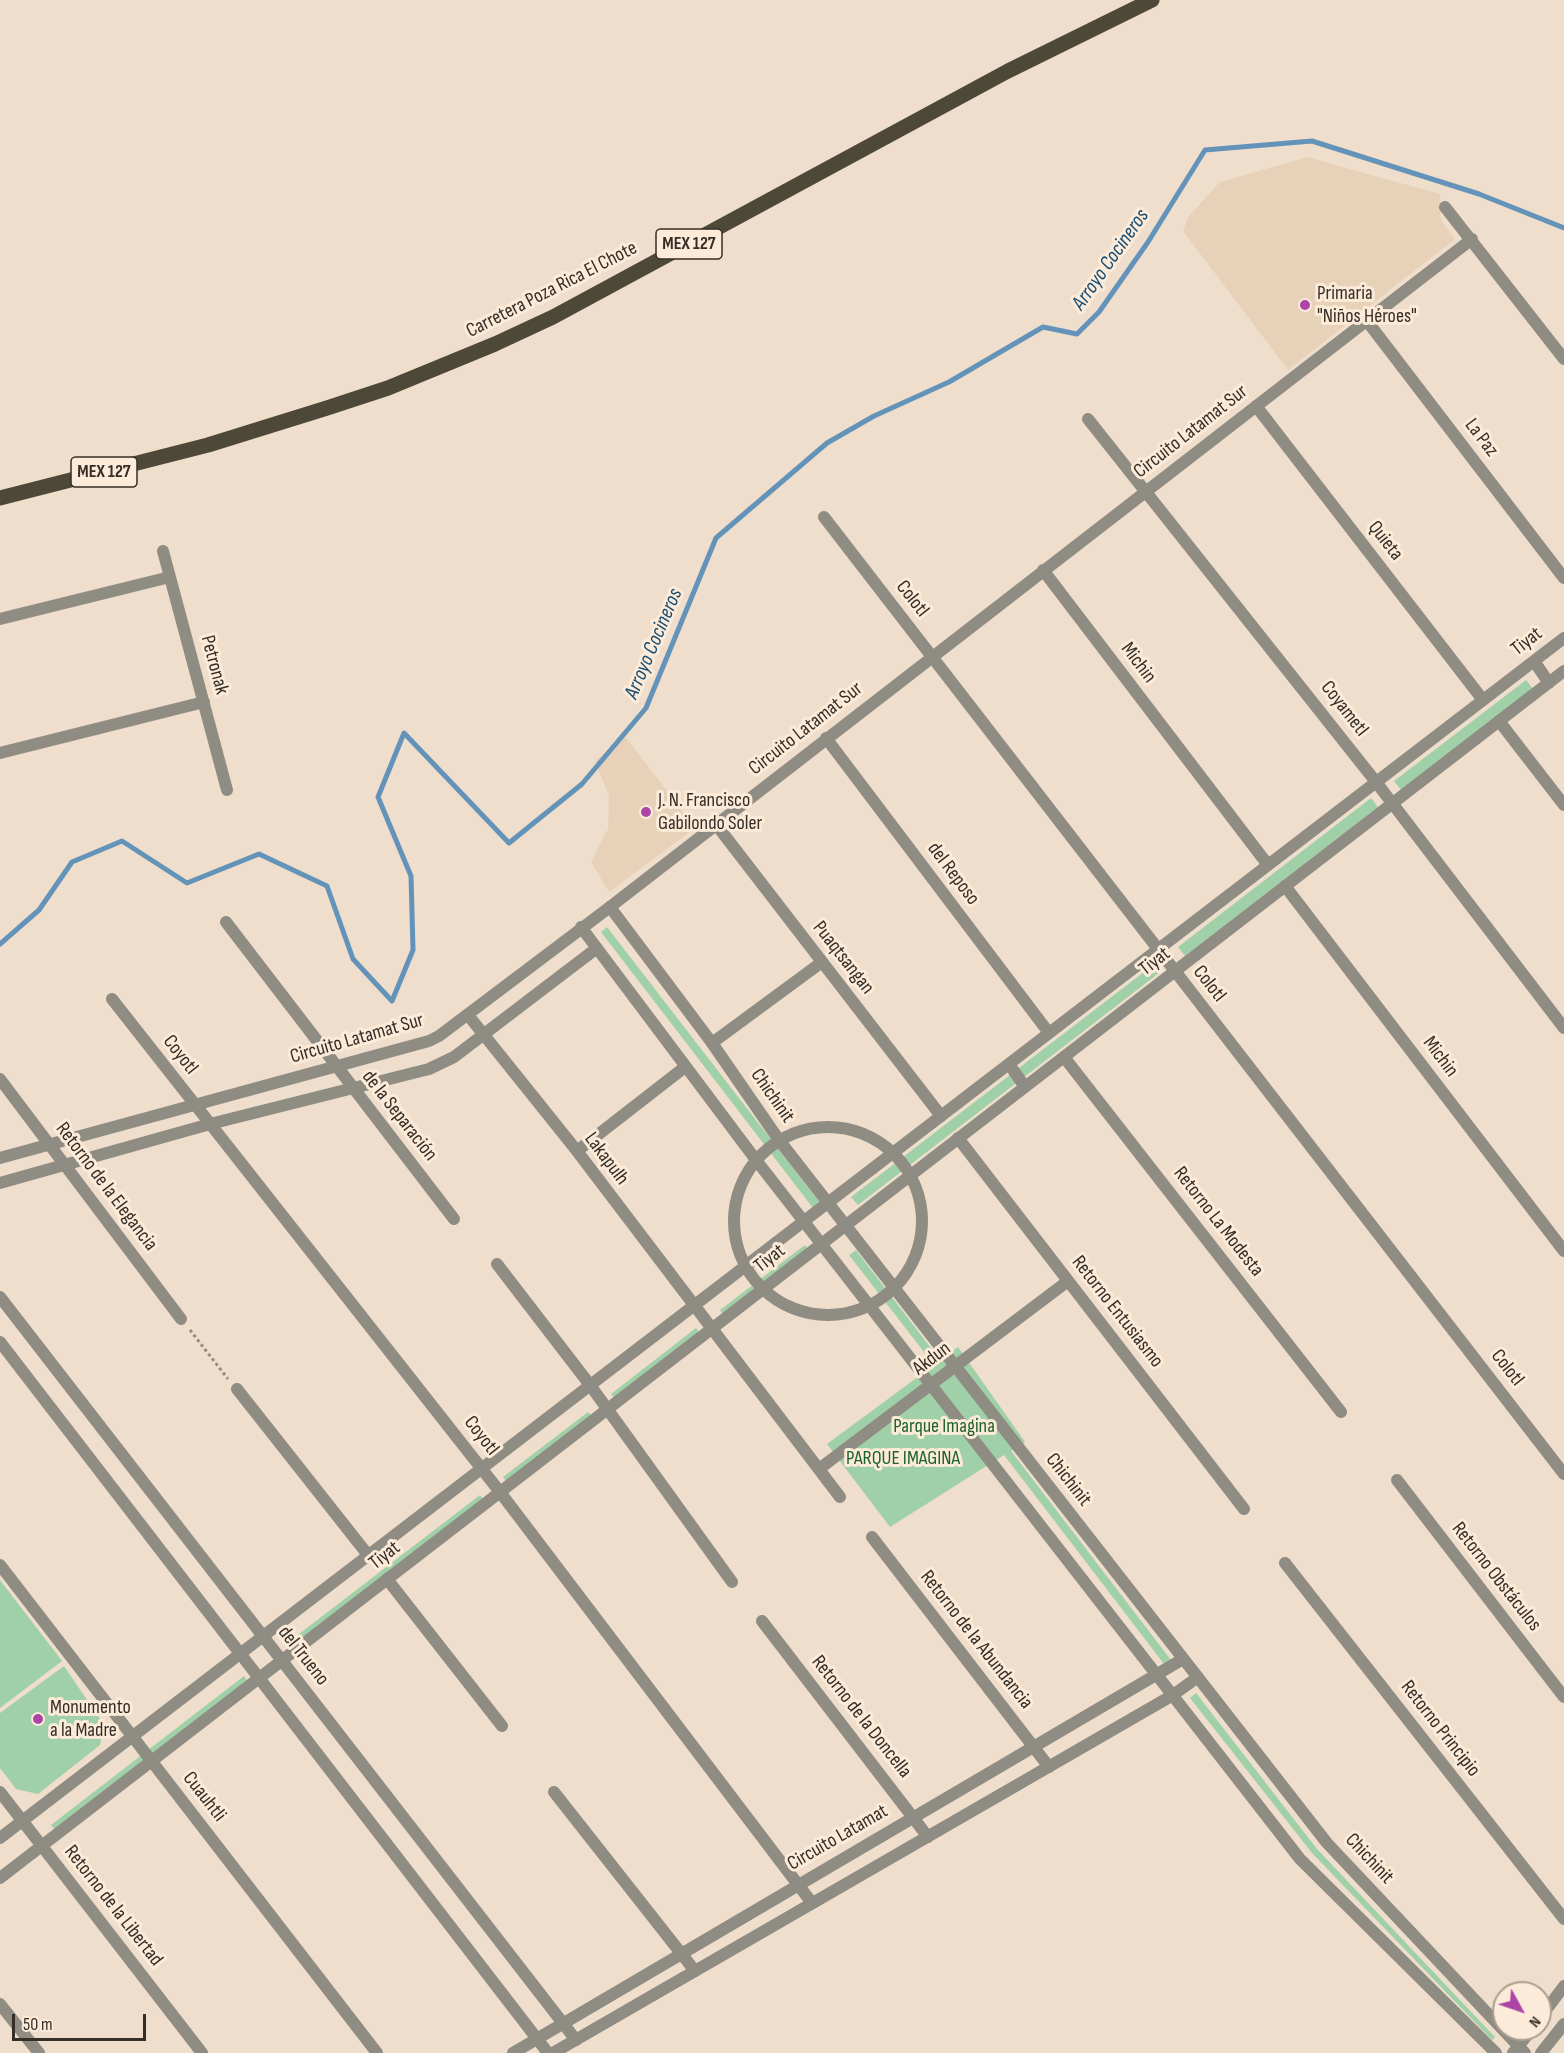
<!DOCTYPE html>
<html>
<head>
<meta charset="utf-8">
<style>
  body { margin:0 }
  #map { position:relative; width:1564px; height:2053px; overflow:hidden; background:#efdecb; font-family:"Sofia Sans Condensed",sans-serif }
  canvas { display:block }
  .north { position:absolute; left:1492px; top:1981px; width:60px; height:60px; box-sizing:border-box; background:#fcebd8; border:2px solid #ac9f91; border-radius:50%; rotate:130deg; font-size:16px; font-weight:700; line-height:24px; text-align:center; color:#352e27 }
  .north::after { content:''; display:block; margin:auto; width:21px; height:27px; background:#ad45a7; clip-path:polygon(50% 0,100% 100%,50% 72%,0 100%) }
  .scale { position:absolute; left:12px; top:2014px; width:134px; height:27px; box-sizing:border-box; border:3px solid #352e27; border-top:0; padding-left:8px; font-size:18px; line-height:21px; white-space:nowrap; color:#352e27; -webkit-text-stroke:4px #fcebd8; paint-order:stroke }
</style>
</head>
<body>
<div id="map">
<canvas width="1564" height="2053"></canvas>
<div class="north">N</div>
<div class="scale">50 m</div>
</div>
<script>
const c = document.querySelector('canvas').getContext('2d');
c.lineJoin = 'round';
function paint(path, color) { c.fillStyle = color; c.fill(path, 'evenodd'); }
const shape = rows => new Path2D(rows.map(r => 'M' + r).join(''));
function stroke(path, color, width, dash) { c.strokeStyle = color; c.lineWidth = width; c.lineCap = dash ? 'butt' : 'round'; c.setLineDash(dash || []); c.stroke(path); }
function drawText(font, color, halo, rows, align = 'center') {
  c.font = font + ' "Sofia Sans Condensed",sans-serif'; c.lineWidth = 6; c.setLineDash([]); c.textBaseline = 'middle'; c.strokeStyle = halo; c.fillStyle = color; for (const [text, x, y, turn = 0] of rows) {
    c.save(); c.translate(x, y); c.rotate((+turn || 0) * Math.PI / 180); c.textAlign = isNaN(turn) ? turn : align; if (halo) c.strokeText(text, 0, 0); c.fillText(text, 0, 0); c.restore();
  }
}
paint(shape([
  [1307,157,1440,194,1441,220,1455,239,1288,370,1183,231,1188,217,1220,182],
  [625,736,695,828,609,892,591,862,608,829,609,796,595,761]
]), '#e7d2b9');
paint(shape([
  [1526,680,1533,689,1401,790,1394,781],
  [1371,798,1378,807,1185,956,1178,947],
  [607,927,820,1203,813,1208,601,932],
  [1153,965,1159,973,858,1205,851,1197],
  [805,1245,811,1254,726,1319,720,1310],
  [856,1250,940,1360,958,1347,1025,1442,1011,1451,1171,1660,1164,1664,1004,1455,890,1527,827,1444,934,1365,849,1255],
  [696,1328,703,1337,618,1402,611,1394],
  [588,1412,595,1420,509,1485,503,1477],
  [480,1495,486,1503,293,1652,286,1644],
  [0,1580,62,1661,0,1708],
  [64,1666,100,1719,102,1734,100,1745,38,1794,16,1789,0,1768,0,1713],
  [244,1676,250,1685,57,1833,51,1825],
  [1196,1693,1317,1849,1495,2037,1492,2040,1312,1853,1190,1698]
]), '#a0d0a7');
stroke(shape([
  [0,944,39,910,72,862,122,841,187,883,259,854,327,886,353,959,392,1001,413,950,411,876,378,797,404,733,509,843,582,784,646,708,716,538,827,443,874,416,949,382,1043,327,1077,334,1099,312,1148,242,1205,150,1312,141,1479,194,1564,228]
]), '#6493ba', 5);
stroke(shape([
  [190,1330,228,1379]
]), '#988c7e', 3, [3, 3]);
stroke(shape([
  [1445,207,1564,359],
  [1367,321,1564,578],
  [1256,406,1483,700],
  [1088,419,1376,782,1564,1028],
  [824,517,1564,1474],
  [163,551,227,790],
  [1043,570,1268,865],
  [0,619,170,577],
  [1499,721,1564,805],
  [826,738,1049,1033],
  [0,753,204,702],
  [715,823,941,1116],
  [1285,886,1564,1251],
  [610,907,1472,239],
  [226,922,454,1219],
  [112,999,500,1492,812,1903],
  [468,1015,577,1151,840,1497],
  [712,1043,822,962],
  [1064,1057,1341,1412],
  [0,1079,181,1319],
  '734 1221a94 94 0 1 1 188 0a94 94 0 1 1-188 0Z',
  [958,1138,1244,1509],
  [577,1151,685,1067],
  [497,1264,590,1385,732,1582],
  [0,1297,576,2040],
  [0,1342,548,2053],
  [237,1389,368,1555],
  [819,1469,1068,1281],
  [1397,1480,1564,1697],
  [872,1537,1049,1767],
  [1285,1563,1564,1919],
  [0,1565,377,2053],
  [387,1579,502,1726],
  [762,1621,928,1837],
  [0,1792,202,2053],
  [554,1792,695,1971],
  [0,2004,39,2053]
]), '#8f8c83', 12);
stroke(shape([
  [1534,661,1549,683],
  [581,927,756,1160,1300,1859,1496,2053],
  [1009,1064,1025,1087],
  [0,1158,429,1041,439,1036,610,907,712,1043,779,1140,1327,1843,1525,2053],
  [0,1183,210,1124,429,1069,454,1057,597,948],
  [0,1838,1564,638],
  [0,1878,1564,671],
  [1540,2018,1564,1986],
  [513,2053,1183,1659],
  [553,2053,1173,1695,1198,1677],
  [1513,2053,1532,2029],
  [1541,2053,1564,2024]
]), '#8f8c83', 12);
stroke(shape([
  [0,498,208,445,327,408,388,388,495,344,553,317,1008,71,1152,0]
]), '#4d4837', 15);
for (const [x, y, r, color] of [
  [1305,305,6,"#ad45a7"],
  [646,812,6,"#ad45a7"],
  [38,1719,6,"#ad45a7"]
]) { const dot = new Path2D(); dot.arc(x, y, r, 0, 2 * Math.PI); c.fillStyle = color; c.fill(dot); stroke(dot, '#fcebd8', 2); }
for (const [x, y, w] of [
  [689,244,66],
  [104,472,66]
]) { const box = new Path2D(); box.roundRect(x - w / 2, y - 15, w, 30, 4.5); c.fillStyle = '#fcebd8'; c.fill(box); stroke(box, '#352e27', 1.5); }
drawText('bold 18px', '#352e27', null, [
  ["MEX 127",689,244],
  ["MEX 127",104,472]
]);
drawText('20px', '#352e27', '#fcebd8', [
  ["Carretera Poza Rica El Chote",552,290,-27],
  ["Circuito Latamat Sur",1191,432,-38],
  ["La Paz",1481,438,53],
  ["Quieta",1385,541,52],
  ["Colotl",912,599,52],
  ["Tiyat",1527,642,-38],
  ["Michin",1138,663,53],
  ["Petronak",214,665,75],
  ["Coyametl",1344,709,52],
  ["Circuito Latamat Sur",806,729,-38],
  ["del Reposo",953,874,53],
  ["Puaqtsangan",843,958,52],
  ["Tiyat",1155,962,-38],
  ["Colotl",1209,984,52],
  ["Circuito Latamat Sur",357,1039,-16],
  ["Coyotl",180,1055,52],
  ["Michin",1440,1057,53],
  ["Chichinit",772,1096,55],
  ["de la Separación",399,1116,52],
  ["Lakapulh",606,1159,53],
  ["Retorno de la Elegancia",106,1187,53],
  ["Retorno La Modesta",1218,1222,52],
  ["Tiyat",770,1259,-38],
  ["Retorno Entusiasmo",1117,1312,52],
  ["Akdun",932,1359,-37],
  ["Colotl",1507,1368,52],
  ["Coyotl",481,1436,52],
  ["Chichinit",1068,1480,52],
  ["Tiyat",385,1556,-38],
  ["Retorno Obstáculos",1496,1577,52],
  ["Retorno de la Abundancia",976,1640,52],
  ["del Trueno",303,1656,52],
  ["Retorno de la Doncella",861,1717,52],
  ["Retorno Principio",1440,1729,52],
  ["Cuauhtli",204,1797,52],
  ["Circuito Latamat",838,1838,-30],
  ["Chichinit",1369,1859,47],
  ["Retorno de la Libertad",113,1906,52]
]);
drawText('20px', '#352e27', '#fcebd8', [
  ["Primaria",1317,294],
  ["\"Niños Héroes\"",1317,317],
  ["J. N. Francisco",658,801],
  ["Gabilondo Soler",658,824],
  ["Monumento",50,1708],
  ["a la Madre",50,1731]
], 'left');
drawText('20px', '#1b622e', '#fcebd8', [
  ["Parque Imagina",944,1427],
  ["PARQUE IMAGINA",903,1459]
]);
drawText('italic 21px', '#154c73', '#fcebd8', [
  ["Arroyo Cocineros",1111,260,-55],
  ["Arroyo Cocineros",654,644,-67]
]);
</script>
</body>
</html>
